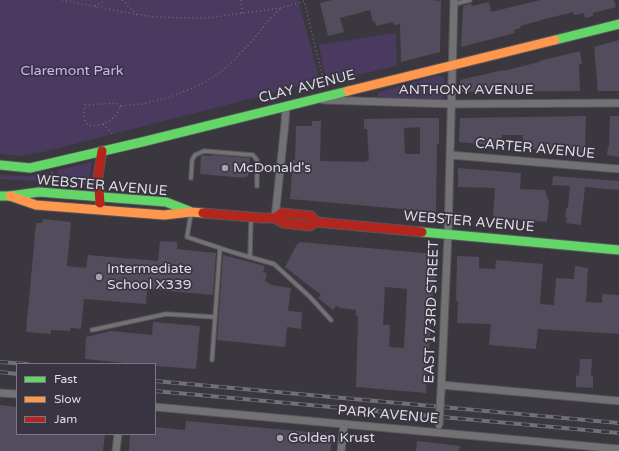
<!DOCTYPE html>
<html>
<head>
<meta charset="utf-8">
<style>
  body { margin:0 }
  #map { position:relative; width:619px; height:451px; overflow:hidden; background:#3a373e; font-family:"Varela Round",sans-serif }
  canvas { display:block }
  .legend { position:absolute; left:16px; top:363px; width:140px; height:72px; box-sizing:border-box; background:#393441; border:1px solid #7b7782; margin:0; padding:5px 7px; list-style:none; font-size:12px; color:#dedbe3 }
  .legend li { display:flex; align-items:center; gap:8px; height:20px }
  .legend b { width:20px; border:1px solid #7b7782 }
</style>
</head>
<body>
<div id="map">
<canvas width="619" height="451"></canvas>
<ul class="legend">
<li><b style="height:5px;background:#63d668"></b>Fast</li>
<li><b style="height:5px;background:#ff974d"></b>Slow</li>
<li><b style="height:5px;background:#b3261e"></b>Jam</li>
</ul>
</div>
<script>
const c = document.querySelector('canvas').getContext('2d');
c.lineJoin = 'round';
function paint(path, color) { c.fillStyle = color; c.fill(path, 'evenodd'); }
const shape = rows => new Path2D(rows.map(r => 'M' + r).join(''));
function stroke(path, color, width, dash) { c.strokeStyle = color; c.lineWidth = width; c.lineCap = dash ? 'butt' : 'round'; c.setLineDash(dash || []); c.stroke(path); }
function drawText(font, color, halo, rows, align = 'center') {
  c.font = font + ' "Varela Round",sans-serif'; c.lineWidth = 3.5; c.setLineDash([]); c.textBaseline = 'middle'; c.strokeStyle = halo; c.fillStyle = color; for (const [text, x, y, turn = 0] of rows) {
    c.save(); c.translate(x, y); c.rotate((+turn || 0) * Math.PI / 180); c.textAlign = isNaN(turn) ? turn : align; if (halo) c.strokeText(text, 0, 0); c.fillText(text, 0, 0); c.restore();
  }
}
paint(shape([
  [0,0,298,0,320,81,43,152,19,156,0,154],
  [394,33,396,34,397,66,331,81,326,80,319,45],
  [435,76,441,76,444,78,445,95,443,98,438,100,382,98,378,97,378,94,380,92],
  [92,162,89,181,87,185,81,185,69,184,60,177,57,174,58,170],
  [46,174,49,175,51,179,49,182,0,179,0,175,27,176]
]), '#4a3a5f');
paint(shape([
  [332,0,431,0,441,1,440,52,401,62,400,24,394,25,393,22,376,26,375,21,373,22,370,10,340,18,344,32,328,36,320,3],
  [540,0,614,0,616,7,593,13,593,16,585,18,584,13,574,15,573,12,534,22,520,26,521,28,514,30,515,33,461,47,463,6,471,3,472,6,489,2,491,12],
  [619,40,619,91,598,91,594,47],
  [580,51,582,64,579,64,580,91,460,92,460,80,503,70,503,71,539,62,539,61],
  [586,116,585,153,522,148,523,135,502,135,501,146,459,142,460,118],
  [610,116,619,116,619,157,607,155,608,147,609,147],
  [415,118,439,118,439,144,437,144,436,212,290,199,293,160,295,160,296,126,312,126,312,121,321,121,320,161,366,162,367,161,369,161,367,129,364,129,364,119],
  [420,127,420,154,405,154,404,128],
  [203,155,213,156,213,155,250,158,248,177,245,176,245,178,200,174,201,156],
  [458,168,521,173,520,189,545,190,548,200,549,200,547,222,493,217,495,188,458,187],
  [553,176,619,181,619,190,585,187,581,225,566,223,567,218,565,217,566,208,568,208,570,186,552,185],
  [43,219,71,222,67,266,86,268,88,255,158,261,160,241,177,242,177,249,216,253,213,295,147,289,146,304,84,299,81,329,71,328,70,331,51,330,51,334,26,332,36,223,42,223],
  [299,242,436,254,434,291,433,291,426,393,356,387,358,316,356,316,356,310,340,308,336,306,333,310,318,298,321,295,285,267,297,244,298,245],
  [385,287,407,289,404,348,389,347,390,325,383,325],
  [223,255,265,266,263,272,267,273,265,281,272,285,291,288,288,311,302,312,301,329,287,327,285,347,217,340],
  [457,256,479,257,479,268,495,269,496,260,543,264,540,304,554,305,556,278,574,279,575,266,588,268,586,302,602,303,602,294,619,295,619,334,538,329,536,349,489,345,491,324,457,323,458,301,456,301],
  [153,322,200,326,196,369,155,366,155,364,136,364,85,359,86,337,111,331,152,335],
  [580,359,592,359,591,376,593,376,593,388,576,387,576,375,579,376],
  [0,405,17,407,17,434,105,434,103,451,0,451],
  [186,421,332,434,331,451,129,451,130,434,155,434,155,427,185,430],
  [417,441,460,446,459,451,416,451]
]), '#534c5c');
const lane = shape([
  [455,4,470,0],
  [191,178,192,160,195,155,204,151,253,155,257,160,257,186],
  [191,213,187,237,232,252,274,264,310,297,331,320],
  [250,257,251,218],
  [92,330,166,314,215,317],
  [212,360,220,248]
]);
const street = shape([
  [323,100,451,104,619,103],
  [450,155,619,169],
  [275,218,285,123,286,106],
  [442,385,619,401],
  [441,391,448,235,454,0],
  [0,393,17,394],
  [155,407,619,449],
  [116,451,118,434],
  [341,451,344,424]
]);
const fast = shape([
  [555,40,619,24],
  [0,165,30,168,142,142,348,91],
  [0,196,10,196,39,192,166,202,189,211],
  [422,232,619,250]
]);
const slow = shape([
  [348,91,555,40],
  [10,196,36,205,164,215,191,212,203,213]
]);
const jam = shape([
  [100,203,98,176,102,151],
  [203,213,262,218,275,218,283,223,310,226,316,222,422,232],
  [275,218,282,213,311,216,316,222]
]);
stroke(lane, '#58555b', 5.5);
stroke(street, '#58555b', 9);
stroke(fast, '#58555b', 11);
stroke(slow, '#58555b', 11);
stroke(jam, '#58555b', 11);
stroke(shape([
  [62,0,133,14,156,17,192,18,206,18,281,8,304,1,325,86],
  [122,0,137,15],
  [241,0,242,13],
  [95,6,106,0],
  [121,106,116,103,85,105,84,113,85,120,88,125,94,126,103,124,110,121,117,114,121,106,142,104,170,97,197,86,207,81,221,72,232,62,254,39,269,20,281,8],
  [103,124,113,134],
  [52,172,59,184]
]), '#6f6d71', 1.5, [1, 3]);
stroke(lane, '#727174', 3.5);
stroke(street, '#727174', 7);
stroke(fast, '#63d668', 9);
stroke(slow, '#ff974d', 9);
stroke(jam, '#b3261e', 9);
const rail = shape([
  [0,362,27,364],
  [0,372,17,374],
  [155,381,619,423],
  [155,391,619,433]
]);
stroke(rail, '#717074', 4);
stroke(rail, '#393441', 2.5, [8]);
const streetBridge = shape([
  [439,425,441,391]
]);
stroke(streetBridge, '#58555b', 9, []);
stroke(streetBridge, '#727174', 7);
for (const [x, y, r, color] of [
  [225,168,4,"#a5a2a9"],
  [99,277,4,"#a5a2a9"],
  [280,438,4,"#a5a2a9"]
]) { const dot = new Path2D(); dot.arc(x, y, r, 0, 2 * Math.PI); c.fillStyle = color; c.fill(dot); stroke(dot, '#393441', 1.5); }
drawText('14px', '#d2b0fe', '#393441', [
  ["Claremont Park",72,71]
]);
drawText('14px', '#dedbe3', '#393441', [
  ["CLAY AVENUE",307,87,-14],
  ["ANTHONY AVENUE",466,90],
  ["CARTER AVENUE",535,149,5],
  ["WEBSTER AVENUE",102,186,5],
  ["WEBSTER AVENUE",469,222,5],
  ["EAST 173RD STREET",432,312,-88],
  ["PARK AVENUE",388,415,5]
]);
drawText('14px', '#dedbe3', '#393441', [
  ["McDonald's",233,168],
  ["Intermediate",107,269],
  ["School X339",107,285],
  ["Golden Krust",288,438]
], 'left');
</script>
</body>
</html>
